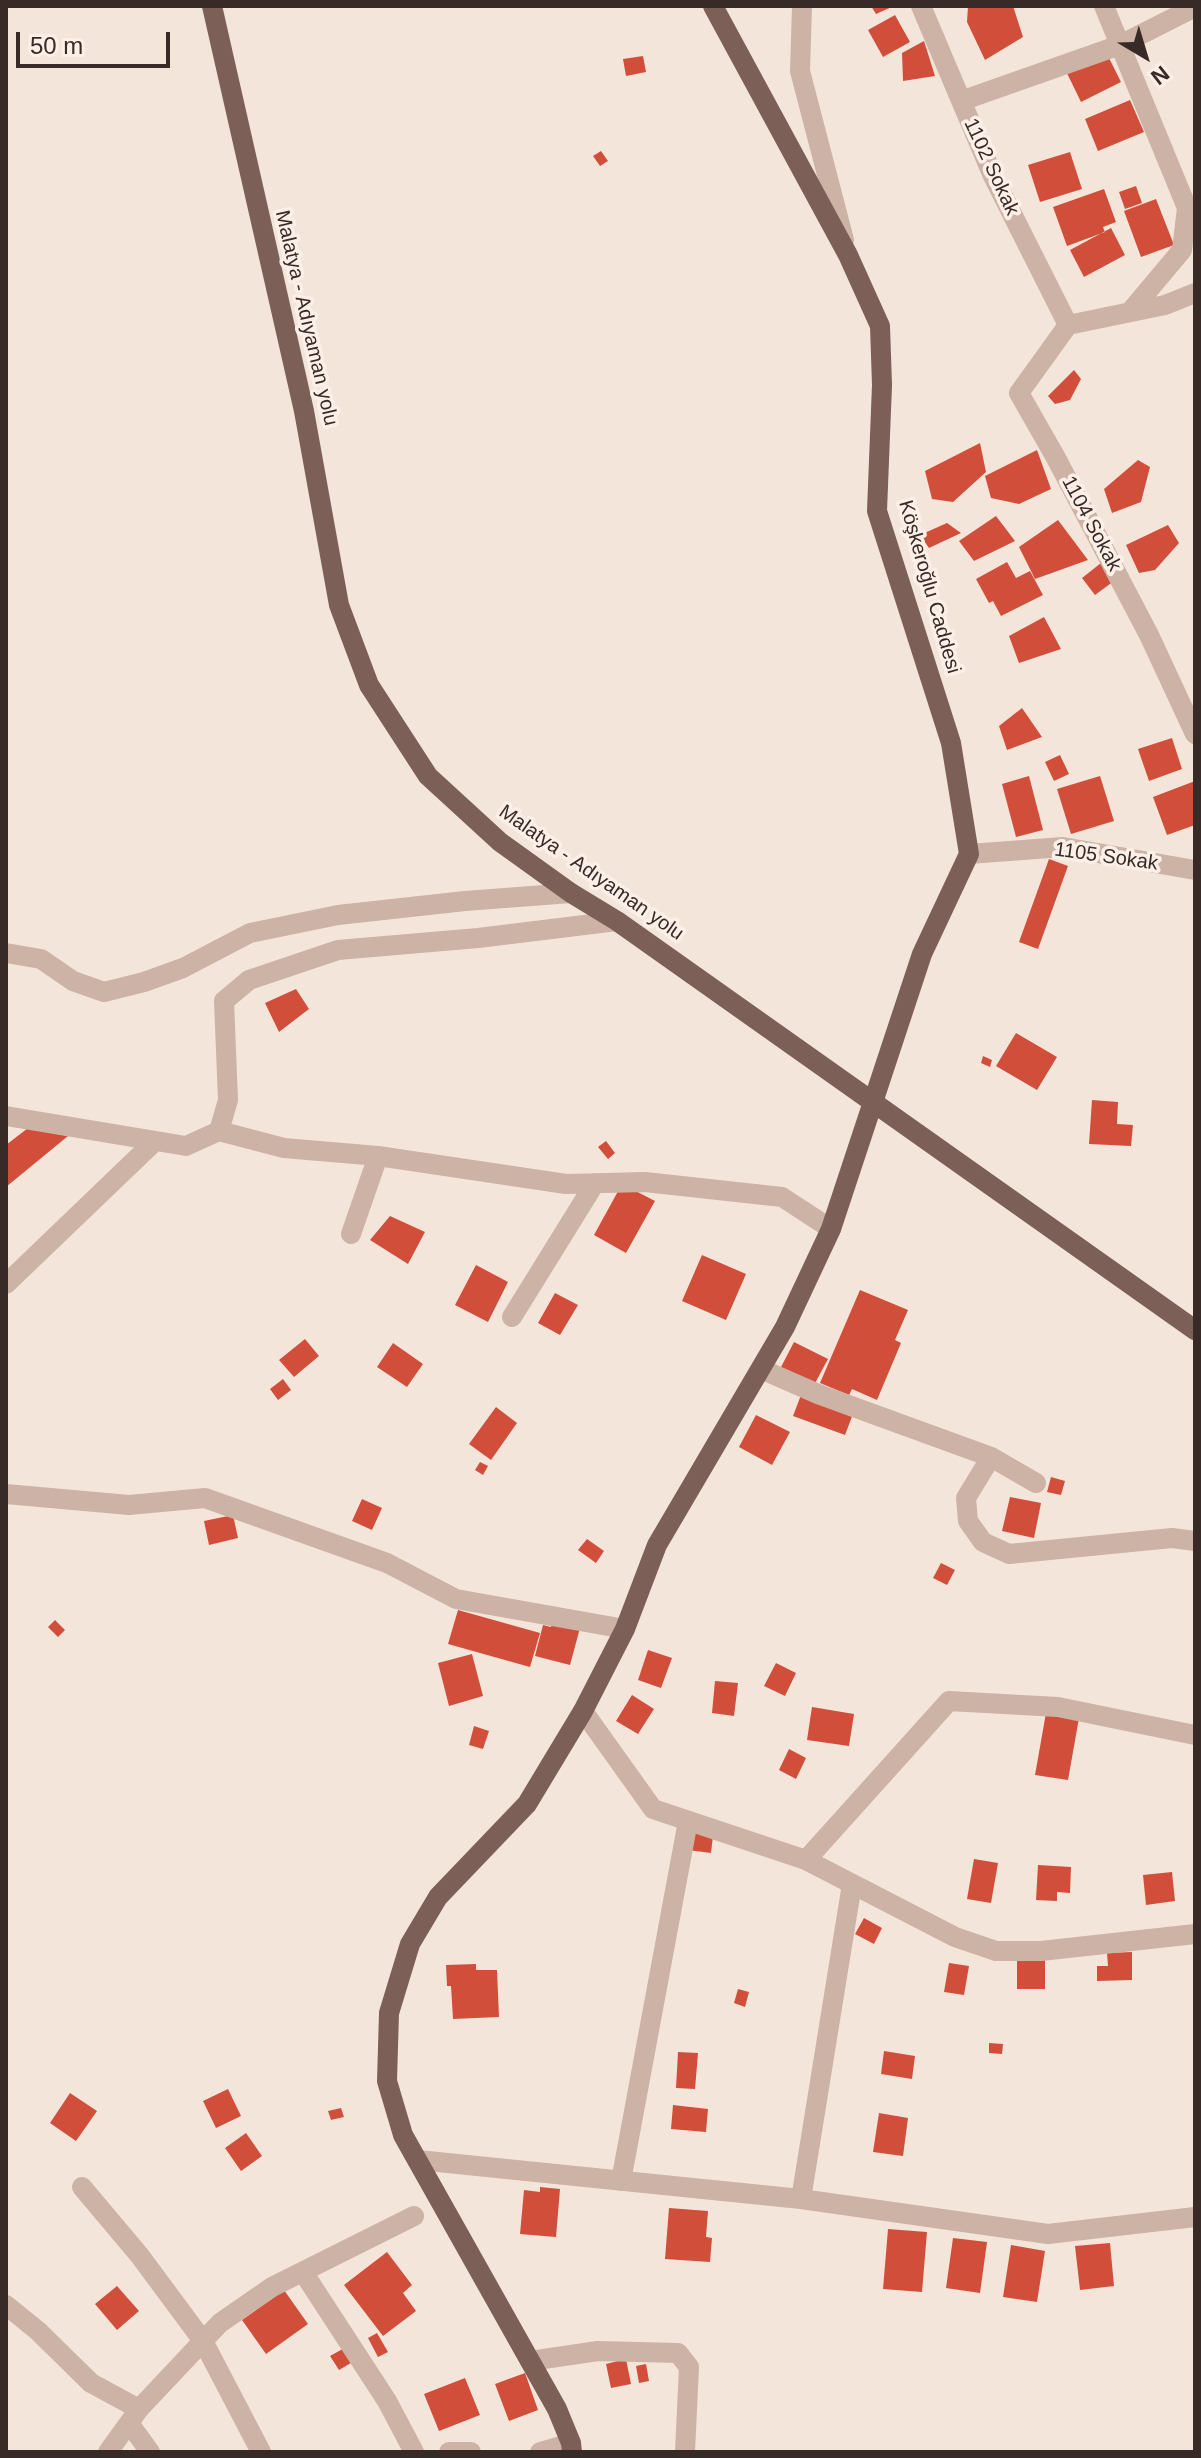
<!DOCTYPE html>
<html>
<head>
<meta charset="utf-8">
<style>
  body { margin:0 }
  #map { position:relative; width:1201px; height:2458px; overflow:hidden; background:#f4e5da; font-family:Arial,sans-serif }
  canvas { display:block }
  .frame { position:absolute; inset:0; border:8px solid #382a27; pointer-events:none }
  .north { position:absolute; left:1105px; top:16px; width:80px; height:80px; -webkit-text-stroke:6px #fbefe7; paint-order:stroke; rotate:142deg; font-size:22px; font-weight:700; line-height:32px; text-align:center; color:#382a27 }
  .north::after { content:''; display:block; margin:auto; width:28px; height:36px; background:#382a27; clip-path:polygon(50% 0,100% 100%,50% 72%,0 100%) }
  .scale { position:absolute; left:16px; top:32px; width:154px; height:36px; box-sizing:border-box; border:4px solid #382a27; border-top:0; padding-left:10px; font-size:24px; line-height:28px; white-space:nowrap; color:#382a27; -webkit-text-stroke:6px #fbefe7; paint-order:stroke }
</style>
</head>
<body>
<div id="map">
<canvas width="1201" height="2458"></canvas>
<div class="frame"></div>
<div class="north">N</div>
<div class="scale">50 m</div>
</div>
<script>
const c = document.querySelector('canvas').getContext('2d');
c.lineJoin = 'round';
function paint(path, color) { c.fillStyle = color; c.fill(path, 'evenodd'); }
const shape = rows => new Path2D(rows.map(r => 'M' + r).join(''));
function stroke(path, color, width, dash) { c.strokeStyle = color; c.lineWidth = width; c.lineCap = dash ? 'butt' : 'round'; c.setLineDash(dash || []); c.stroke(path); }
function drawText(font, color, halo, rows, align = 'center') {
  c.font = font + ' Arial,sans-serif'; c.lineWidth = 7; c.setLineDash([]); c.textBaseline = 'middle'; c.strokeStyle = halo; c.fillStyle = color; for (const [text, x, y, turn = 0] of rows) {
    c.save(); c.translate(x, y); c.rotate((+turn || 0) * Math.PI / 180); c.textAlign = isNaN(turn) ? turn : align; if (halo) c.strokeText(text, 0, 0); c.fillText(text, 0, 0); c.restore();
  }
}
paint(shape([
  [871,6,894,6,876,14],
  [968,6,1013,6,1023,37,985,60,967,22],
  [895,15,910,42,883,57,868,30],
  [924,41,935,76,903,81,902,53],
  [1106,52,1121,82,1081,102,1062,63],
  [643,56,646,72,626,76,623,59],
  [1130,100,1144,132,1098,151,1085,119],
  [601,151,608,161,600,166,593,156],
  [1070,152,1082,189,1040,202,1028,165],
  [1136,186,1142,203,1125,209,1119,192],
  [1104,189,1116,222,1103,227,1105,232,1067,246,1053,207],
  [1156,199,1174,245,1141,257,1124,211],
  [1111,228,1125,255,1084,277,1070,250],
  [1074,370,1081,379,1070,400,1055,404,1048,396],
  [980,443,986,472,953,502,932,499,925,471],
  [1037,450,1051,489,1019,504,991,498,985,476],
  [1138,460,1150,467,1141,502,1112,513,1104,489],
  [996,516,1015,541,974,561,959,541],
  [1058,520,1088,560,1035,579,1019,547],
  [947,523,961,533,929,548,920,535],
  [1168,525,1179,543,1155,570,1139,573,1126,545],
  [1007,562,1016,578,1030,571,1043,595,1001,616,993,601,989,603,976,579],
  [1101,563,1114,581,1095,595,1082,578],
  [1044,617,1061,649,1019,663,1009,636],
  [1022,708,1042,737,1007,750,999,726],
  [1172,738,1182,769,1149,781,1138,749],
  [1060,755,1069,774,1054,781,1045,762],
  [1029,776,1043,830,1016,837,1002,784],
  [1100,776,1114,821,1071,834,1057,789],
  [1195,781,1195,825,1167,835,1153,797],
  [1049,859,1068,866,1038,949,1019,942],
  [296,989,309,1009,279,1032,265,1003],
  [1016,1033,1057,1057,1037,1090,996,1066],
  [983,1056,992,1060,990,1067,981,1063],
  [1092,1100,1118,1102,1117,1124,1133,1125,1131,1146,1089,1144],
  [28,1128,68,1136,6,1187,6,1145],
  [606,1141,615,1153,608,1159,598,1147],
  [622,1184,655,1201,626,1253,594,1235],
  [390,1216,425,1232,408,1264,370,1240],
  [702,1255,746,1274,726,1320,682,1301],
  [476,1265,508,1282,488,1322,455,1305],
  [860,1290,908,1310,895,1340,901,1343,877,1400,852,1389,849,1395,820,1383],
  [555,1293,578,1305,560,1335,538,1323],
  [305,1339,319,1356,294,1377,279,1360],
  [794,1342,828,1359,814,1385,780,1369],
  [393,1343,423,1364,407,1387,377,1367],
  [283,1379,291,1390,278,1400,270,1389],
  [801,1395,853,1414,845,1435,793,1416],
  [496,1407,517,1423,491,1460,469,1444],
  [756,1415,790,1432,772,1465,739,1447],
  [480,1462,488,1466,483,1475,475,1470],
  [1051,1477,1065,1481,1061,1495,1047,1492],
  [1010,1497,1041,1503,1034,1538,1002,1531],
  [362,1499,382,1508,372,1530,352,1521],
  [233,1515,238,1538,209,1545,204,1521],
  [587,1539,604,1551,596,1563,578,1550],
  [941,1563,955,1570,947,1585,933,1578],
  [458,1610,540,1633,530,1667,448,1644],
  [55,1620,65,1630,58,1637,48,1627],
  [552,1621,580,1628,570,1665,535,1656,543,1625,551,1627],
  [648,1650,672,1658,661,1688,638,1680],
  [472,1654,483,1696,449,1706,438,1663],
  [776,1663,796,1673,785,1696,764,1686],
  [715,1681,738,1683,734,1716,712,1713],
  [632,1695,654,1709,638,1734,616,1721],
  [812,1707,854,1714,849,1746,807,1740],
  [1046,1713,1079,1718,1068,1780,1035,1775],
  [474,1726,489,1731,483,1749,469,1745],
  [789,1749,806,1758,796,1779,779,1770],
  [691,1833,713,1836,711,1853,688,1850],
  [974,1859,998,1863,991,1903,967,1899],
  [1038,1865,1071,1867,1070,1893,1057,1892,1057,1901,1036,1900],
  [1172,1872,1175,1901,1146,1905,1143,1875],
  [864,1918,882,1928,874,1944,855,1934],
  [1132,1952,1132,1980,1097,1981,1097,1966,1108,1966,1107,1953],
  [1045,1957,1045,1989,1017,1989,1017,1958],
  [949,1963,969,1966,964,1995,944,1992],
  [476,1964,476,1970,497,1970,499,2017,453,2019,451,1986,447,1986,446,1965],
  [738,1989,749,1992,745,2007,734,2003],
  [989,2043,1003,2044,1002,2054,989,2053],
  [884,2051,915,2056,912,2079,881,2074],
  [678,2052,698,2053,695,2089,676,2088],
  [228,2089,241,2116,216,2128,203,2101],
  [70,2093,97,2111,76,2141,50,2123],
  [673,2105,708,2109,706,2132,671,2129],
  [341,2108,344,2117,331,2120,328,2111],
  [879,2113,908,2118,903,2156,873,2152],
  [246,2133,262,2156,241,2171,225,2148],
  [540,2187,560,2189,556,2237,520,2234,524,2190,540,2192],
  [669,2208,708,2211,706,2237,712,2238,710,2262,665,2259],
  [888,2229,927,2232,922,2292,883,2289],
  [953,2238,987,2242,980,2293,946,2288],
  [1110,2243,1114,2286,1080,2290,1075,2246],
  [1011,2245,1045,2251,1037,2302,1003,2297],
  [387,2252,412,2285,403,2293,416,2311,383,2336,344,2285],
  [117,2286,139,2311,117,2330,95,2304],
  [284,2290,308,2324,266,2354,242,2320],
  [377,2333,388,2352,378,2357,368,2338],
  [348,2346,356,2360,339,2370,330,2356],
  [626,2359,631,2384,611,2388,606,2364],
  [646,2364,649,2381,639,2383,636,2366],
  [525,2373,538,2410,509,2421,495,2384],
  [465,2378,480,2415,439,2431,424,2394]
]), '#d14e3b');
stroke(shape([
  [802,6,800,71,844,240],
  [921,6,993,176,1068,325],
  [1104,6,1187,208,1182,250,1130,312],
  [961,101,1120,45,1195,7],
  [1068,325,1019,393,1056,458,1149,635,1195,734],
  [1068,325,1165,305,1195,293],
  [969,854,1063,847,1195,870],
  [6,953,41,959,73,981,104,992,144,982,183,968,250,933,338,915,465,901,571,893],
  [6,1116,186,1146,219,1131,228,1100,224,1001,249,980,338,950,478,938,617,921],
  [219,1131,284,1148,378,1156,566,1184,645,1182,782,1197,831,1229],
  [351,1234,378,1156],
  [6,1284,154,1142],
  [512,1317,595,1183],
  [761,1369,818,1394,991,1457,966,1498,968,1521,983,1542,1009,1554,1172,1538,1195,1541],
  [991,1457,1036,1483],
  [6,1494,129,1505,205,1498,387,1563,456,1599,625,1629],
  [583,1711,653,1809,806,1860,955,1937,996,1951,1041,1951,1195,1934],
  [806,1860,949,1701,1058,1707,1195,1735],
  [418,2160,801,2199,1048,2234,1195,2217],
  [621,2181,688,1821],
  [82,2187,140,2256,203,2341,261,2452],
  [801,2199,852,1884],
  [303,2272,387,2401,414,2452],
  [6,2305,38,2331,91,2383,139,2409],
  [530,2361,598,2351,678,2353,689,2367,685,2452],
  [129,2423,150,2452],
  [108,2452,139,2409,220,2323,272,2287,414,2216],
  [449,2452,471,2452],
  [540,2452,571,2443]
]), '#cdb3a5', 20);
stroke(shape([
  [212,6,304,411,339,605,369,685,428,776,500,842,571,893,617,921,1195,1330],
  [572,2452,571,2443,557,2409,403,2135,387,2081,389,2013,410,1944,438,1897,527,1804,583,1711,625,1629,657,1545,785,1327,831,1229,922,954,969,854,951,743,877,511,882,385,880,326,848,255,713,6]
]), '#7c5f56', 20);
drawText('20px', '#382a27', '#fbefe7', [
  ["1102 Sokak",991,167,65],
  ["Malatya - Adıyaman yolu",306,318,77],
  ["1104 Sokak",1091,524,62],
  ["Köşkeroğlu Caddesi",929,587,74],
  ["1105 Sokak",1106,857,8],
  ["Malatya - Adıyaman yolu",591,873,35]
]);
</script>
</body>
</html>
